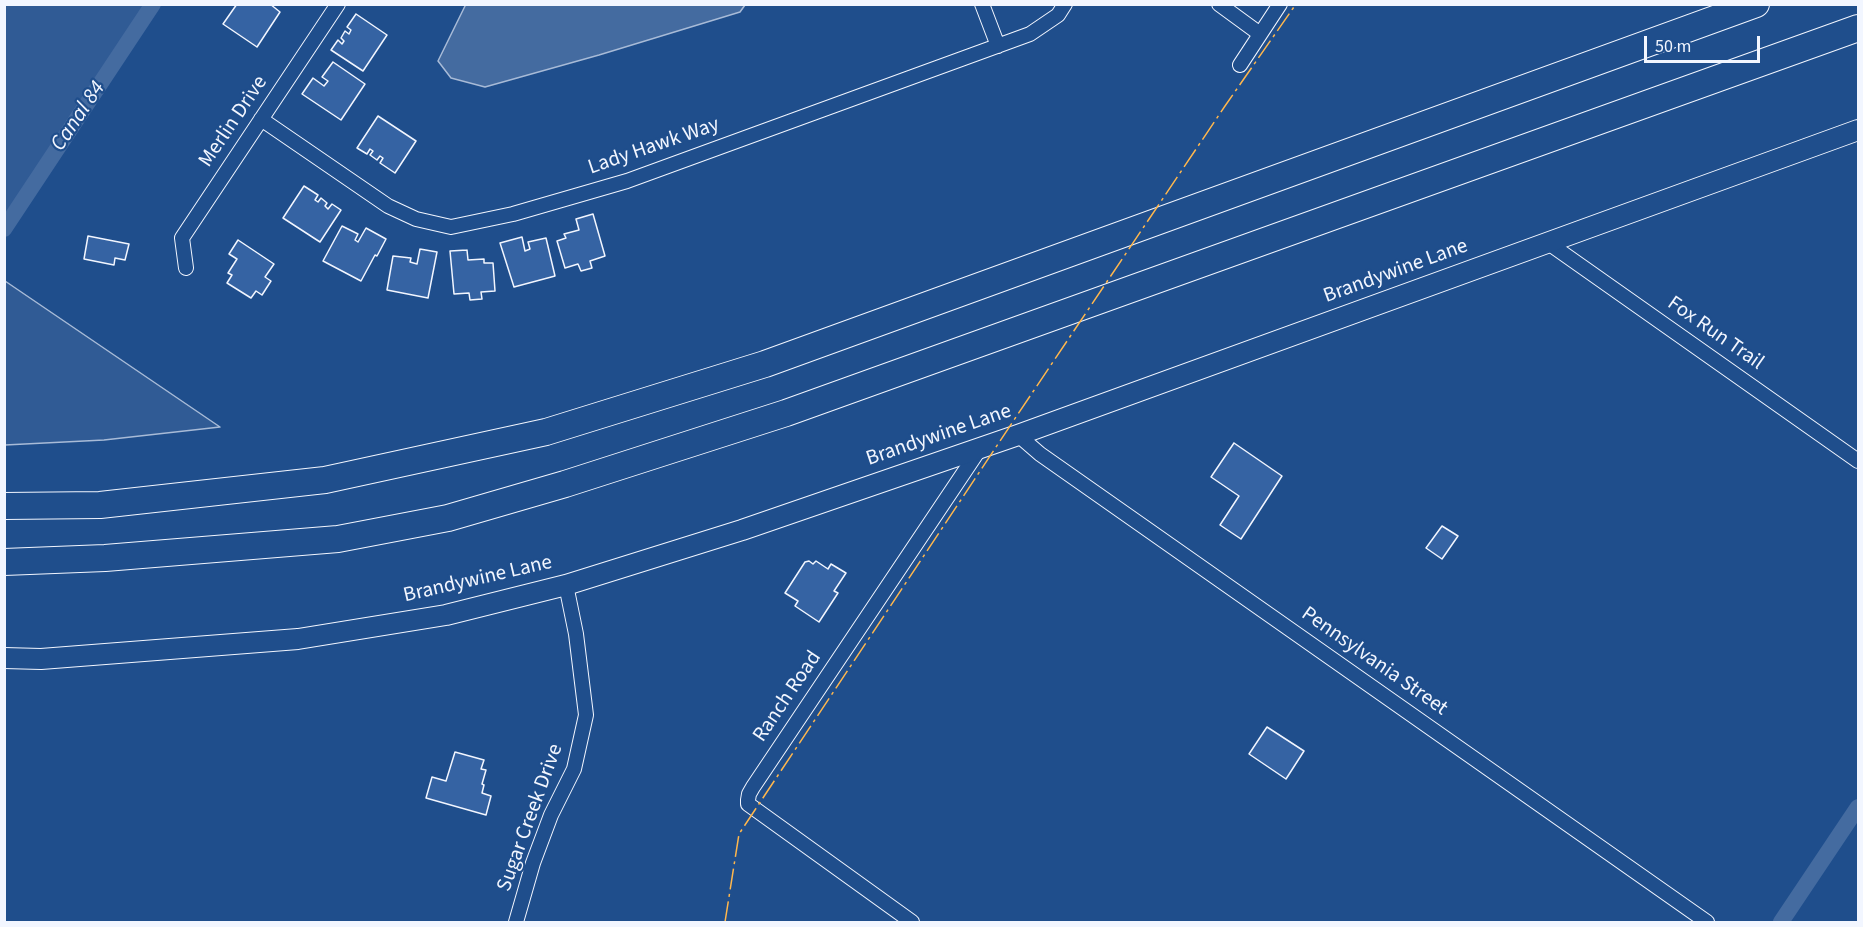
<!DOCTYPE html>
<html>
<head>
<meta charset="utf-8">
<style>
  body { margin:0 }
  #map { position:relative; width:1863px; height:927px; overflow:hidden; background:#1f4e8c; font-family:"Source Sans 3",sans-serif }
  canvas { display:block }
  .frame { position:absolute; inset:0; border:6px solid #f2f6ff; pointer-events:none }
  .scale { position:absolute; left:1644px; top:36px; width:116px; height:27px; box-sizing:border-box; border:3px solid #f2f6ff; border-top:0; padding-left:8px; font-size:18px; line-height:21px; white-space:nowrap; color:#f2f6ff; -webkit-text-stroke:4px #1f4e8c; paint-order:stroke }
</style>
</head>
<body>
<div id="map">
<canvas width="1863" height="927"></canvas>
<div class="frame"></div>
<div class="scale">50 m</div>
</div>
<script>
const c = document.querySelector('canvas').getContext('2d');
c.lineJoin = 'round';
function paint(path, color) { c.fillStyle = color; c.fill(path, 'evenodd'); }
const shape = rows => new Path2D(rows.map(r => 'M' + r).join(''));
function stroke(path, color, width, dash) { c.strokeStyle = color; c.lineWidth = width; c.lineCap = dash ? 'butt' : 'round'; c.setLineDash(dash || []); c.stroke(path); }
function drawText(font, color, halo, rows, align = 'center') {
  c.font = font + ' "Source Sans 3",sans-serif'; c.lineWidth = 4.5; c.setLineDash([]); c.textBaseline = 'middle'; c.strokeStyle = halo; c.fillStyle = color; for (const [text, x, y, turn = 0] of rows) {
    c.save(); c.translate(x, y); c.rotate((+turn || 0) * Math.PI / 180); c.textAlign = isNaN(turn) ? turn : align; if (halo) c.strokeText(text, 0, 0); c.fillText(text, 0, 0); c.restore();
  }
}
const built = shape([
  [5,4,150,5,5,218,4,5,5,4],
  [5,281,220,427,104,440,5,445,5,281]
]);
paint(built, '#305b95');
stroke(built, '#a8bbd7', 1.5);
const water = shape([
  [466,4,745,4,745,5,740,12,599,55,485,87,451,78,438,61,466,4]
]);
paint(water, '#446ba0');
stroke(water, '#a8bbd7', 1.5);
stroke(shape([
  [4,229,153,4],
  [1781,922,1858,807]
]), '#446ba0', 16);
const building = shape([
  [237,4,270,4,280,12,257,47,223,24,237,4],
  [356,14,387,35,363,71,331,50,338,40,342,44,344,41,341,38,345,31,349,34,351,30,347,27,356,14],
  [333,62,365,84,341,120,302,94,313,78,324,86,328,81,322,77,333,62],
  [378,116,416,141,395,173,380,163,383,158,380,156,377,160,370,155,373,151,370,149,367,154,357,148,378,116],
  [304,186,318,195,315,200,318,202,321,198,327,203,325,206,328,209,332,204,341,210,320,242,283,218,304,186],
  [593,214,605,256,590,261,592,268,581,271,578,264,565,268,557,241,566,238,564,234,579,230,576,219,593,214],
  [342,226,358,234,355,240,358,242,366,228,386,239,377,256,375,255,361,281,323,261,342,226],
  [88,236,129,244,125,260,115,258,114,265,84,259,88,236],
  [522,237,525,251,530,249,528,242,546,238,555,276,514,287,500,243,522,237],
  [238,240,274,264,265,277,271,281,262,295,256,291,251,298,227,283,232,275,228,273,237,259,229,254,238,240],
  [420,249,437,252,428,298,387,290,393,256,411,258,410,262,417,264,420,249],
  [467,250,468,260,484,259,484,263,493,263,495,291,481,292,482,299,470,300,469,293,454,294,450,251,467,250],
  [1234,443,1282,476,1241,539,1220,525,1239,496,1211,477,1234,443],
  [1442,526,1458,536,1442,559,1426,548,1442,526],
  [809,561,813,564,816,561,828,569,831,564,846,573,834,591,838,593,819,622,795,606,798,601,785,593,805,562,809,561],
  [1267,727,1304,751,1286,779,1249,754,1267,727],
  [455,752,484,760,481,769,486,770,482,784,484,785,482,793,491,796,486,815,426,798,432,777,446,781,455,752]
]);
paint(building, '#3563a3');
stroke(building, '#f2f6ff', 1.5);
const street = shape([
  [982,4,998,46],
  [1219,4,1260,34],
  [1240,65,1280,4],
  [261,119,388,206,416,219,451,227,513,214,627,181,1030,34,1058,15,1065,4],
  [1547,242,1858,461],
  [186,268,182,238,338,4],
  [1018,435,1040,454,1707,922],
  [516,922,533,863,551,815,574,769,586,715,576,634,566,585],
  [912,922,748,804,748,800,749,794,753,787,981,447]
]);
const secondary = shape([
  [4,658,41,659,298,639,446,615,566,585,742,530,1018,435,1858,130]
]);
const highway = shape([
  [4,506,100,505,325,480,546,432,765,364,1756,4],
  [4,562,105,558,338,539,448,518,565,484,786,413,1858,28]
]);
stroke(street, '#f2f6ff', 16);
stroke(secondary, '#f2f6ff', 22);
stroke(highway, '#f2f6ff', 28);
stroke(street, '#1f4e8c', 14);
stroke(secondary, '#1f4e8c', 20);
stroke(highway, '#1f4e8c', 26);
stroke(shape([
  [725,922,739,834,1016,417,1225,106,1296,4]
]), '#ffb74d', 1.5, [21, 4.5, 3, 4.5]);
drawText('21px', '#f2f6ff', '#1f4e8c', [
  ["Merlin Drive",234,122,-56],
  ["Lady Hawk Way",654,147,-19],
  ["Brandywine Lane",1396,272,-20],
  ["Fox Run Trail",1715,334,35],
  ["Brandywine Lane",939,436,-19],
  ["Brandywine Lane",478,580,-13],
  ["Pennsylvania Street",1374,662,35],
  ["Ranch Road",788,697,-56],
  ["Sugar Creek Drive",531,818,-70]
]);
drawText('italic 22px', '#f2f6ff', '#1f4e8c', [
  ["Canal 84",79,117,-56]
]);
</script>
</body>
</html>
